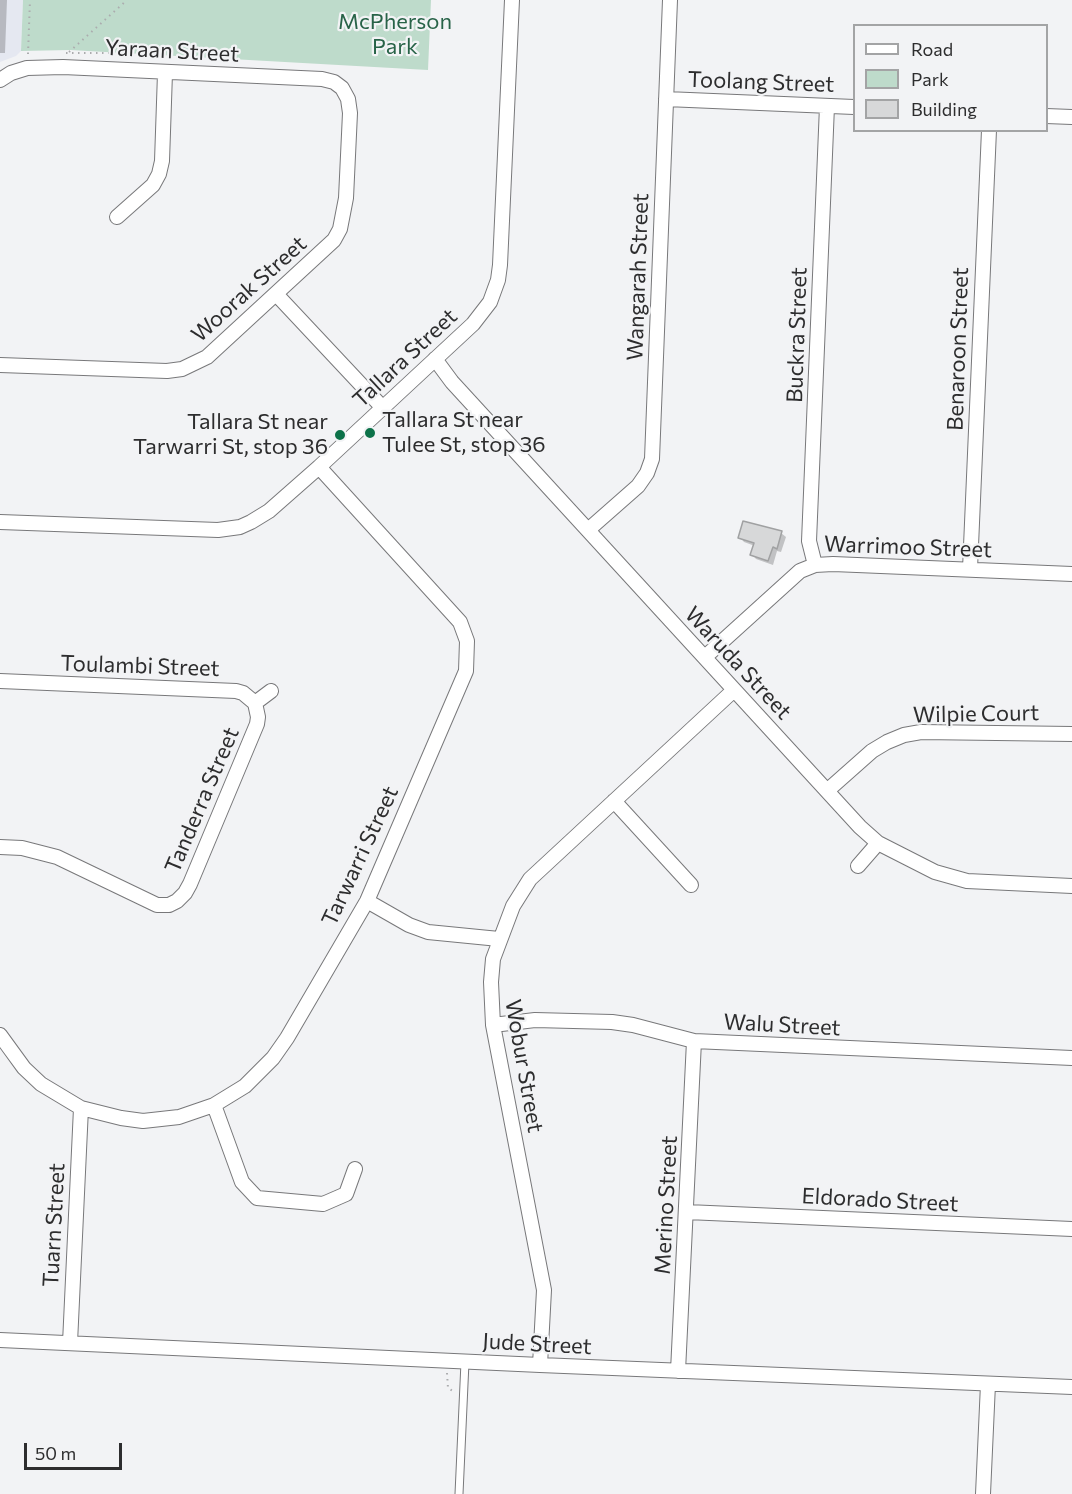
<!DOCTYPE html>
<html>
<head>
<meta charset="utf-8">
<style>
  body { margin:0 }
  #map { position:relative; width:1072px; height:1494px; overflow:hidden; background:#f2f3f5; font-family:Commissioner,sans-serif }
  canvas { display:block }
  .legend { position:absolute; left:853px; top:24px; width:195px; height:108px; box-sizing:border-box; background:#f2f3f5; border:2px solid #a3a4a5; margin:0; padding:8px 10px; list-style:none; font-size:18px; color:#2d2d2e }
  .legend li { display:flex; align-items:center; gap:12px; height:30px }
  .legend b { width:30px; border:2px solid #a3a4a5 }
  .scale { position:absolute; left:24px; top:1443px; width:98px; height:27px; box-sizing:border-box; border:3px solid #2d2d2e; border-top:0; padding-left:8px; font-size:18px; line-height:21px; white-space:nowrap; color:#2d2d2e; -webkit-text-stroke:4px #f2f3f5; paint-order:stroke }
</style>
</head>
<body>
<div id="map">
<canvas width="1072" height="1494"></canvas>
<ul class="legend">
<li><b style="height:8px;background:#fff"></b>Road</li>
<li><b style="height:16px;background:#bedbcb"></b>Park</li>
<li><b style="height:16px;background:#d7d8d9"></b>Building</li>
</ul>
<div class="scale">50 m</div>
</div>
<script>
const c = document.querySelector('canvas').getContext('2d');
c.lineJoin = 'round';
function paint(path, color) { c.fillStyle = color; c.fill(path, 'evenodd'); }
const shape = rows => new Path2D(rows.map(r => 'M' + r).join(''));
function stroke(path, color, width, dash) { c.strokeStyle = color; c.lineWidth = width; c.lineCap = dash ? 'butt' : 'round'; c.setLineDash(dash || []); c.stroke(path); }
function drawText(font, color, halo, rows, align = 'center') {
  c.font = font + ' Commissioner,sans-serif'; c.lineWidth = 4.5; c.setLineDash([]); c.textBaseline = 'middle'; c.strokeStyle = halo; c.fillStyle = color; for (const [text, x, y, turn = 0] of rows) {
    c.save(); c.translate(x, y); c.rotate((+turn || 0) * Math.PI / 180); c.textAlign = isNaN(turn) ? turn : align; if (halo) c.strokeText(text, 0, 0); c.fillText(text, 0, 0); c.restore();
  }
}
paint(shape([
  [0,0,23,0,21,51,16,56,0,62]
]), '#e5e8f1');
paint(shape([
  [23,0,431,0,428,70,70,50,21,51]
]), '#bedbcb');
paint(shape([
  [0,0,7,0,5,53,0,53],
  [781,533,786,537,781,552,777,551,773,565,756,559,752,554,755,546,744,542,740,537]
]), '#0003');
const building = shape([
  [743,521,782,531,777,549,773,547,768,561,750,555,754,543,738,538,743,521]
]);
paint(building, '#d7d8d9');
stroke(building, '#a0a1a2', 1.5);
const service = shape([
  [459,1494,465,1362]
]);
const minor = shape([
  [0,80,11,73,27,68,63,67,322,79,334,82,342,88,348,99,350,113,346,198,340,229,334,240,207,357,182,369,167,371,0,365],
  [666,99,854,107],
  [1046,116,1072,117],
  [117,217,153,185,159,174,162,161,165,73],
  [276,294,382,407],
  [435,359,452,382,860,827,878,843,935,872,967,881,1072,886],
  [0,522,218,530,240,527,251,522,269,511,319,467,473,324,490,302,498,280,500,265,512,0],
  [588,530,638,486,647,473,652,459,670,0],
  [815,565,809,541,827,106],
  [970,569,989,130],
  [705,657,800,571,815,565,833,564,1072,574],
  [0,681,236,691,243,693,255,703,258,717,257,724,190,884,185,893,177,901,169,905,157,905,57,857,22,848,0,847],
  [255,703,271,691],
  [828,790,872,751,887,742,904,735,921,732,1072,734],
  [614,801,691,885],
  [858,866,878,843],
  [367,901,409,925,428,932,499,939],
  [493,1025,535,1020,612,1022,633,1025,694,1041,1072,1058],
  [0,1035,24,1068,41,1084,81,1108,121,1118,143,1121,179,1117,214,1105,245,1086,273,1058,287,1038,367,901,466,671,467,641,460,622,319,467],
  [214,1105,242,1182,257,1198,323,1204,346,1194,355,1169],
  [687,1212,1072,1229],
  [0,1340,540,1365,1072,1387],
  [70,1343,81,1108],
  [540,1365,544,1290,493,1025,491,982,493,959,513,906,530,879,734,690],
  [678,1371,694,1041],
  [983,1494,988,1384]
]);
stroke(service, '#78787a', 9);
stroke(minor, '#78787a', 16);
stroke(shape([
  [69,52,127,0],
  [66,53,111,53],
  [28,54,30,0],
  [447,1373,448,1388,453,1391]
]), '#abacae', 2, [1.5, 4.5]);
stroke(service, '#fff', 7);
stroke(minor, '#fff', 14);
for (const [x, y, r, color] of [
  [370,433,6,"#0d7249"],
  [340,435,6,"#0d7249"]
]) { const dot = new Path2D(); dot.arc(x, y, r, 0, 2 * Math.PI); c.fillStyle = color; c.fill(dot); stroke(dot, '#f2f3f5', 2); }
drawText('22px', '#286348', '#f2f3f5', [
  ["McPherson",395,22],
  ["Park",395,47]
]);
drawText('22px', '#2d2d2e', '#f2f3f5', [
  ["Yaraan Street",172,51,3],
  ["Toolang Street",761,82,2],
  ["Wangarah Street",638,277,-88],
  ["Woorak Street",249,289,-42],
  ["Buckra Street",797,335,-88],
  ["Benaroon Street",958,349,-88],
  ["Tallara Street",405,358,-43],
  ["Warrimoo Street",908,547,2],
  ["Waruda Street",738,663,47],
  ["Toulambi Street",140,666,2],
  ["Wilpie Court",976,714,-1],
  ["Tanderra Street",202,800,-67],
  ["Tarwarri Street",360,856,-65],
  ["Walu Street",782,1025,3],
  ["Wobur Street",524,1066,80],
  ["Eldorado Street",880,1200,3],
  ["Merino Street",666,1205,-87],
  ["Tuarn Street",54,1225,-87],
  ["Jude Street",537,1344,3]
]);
drawText('22px', '#2d2d2e', '#f2f3f5', [
  ["Tallara St near",382,420],
  ["Tulee St, stop 36",382,445],
  ["Tallara St near",328,422,"right"],
  ["Tarwarri St, stop 36",328,447,"right"]
], 'left');
</script>
</body>
</html>
